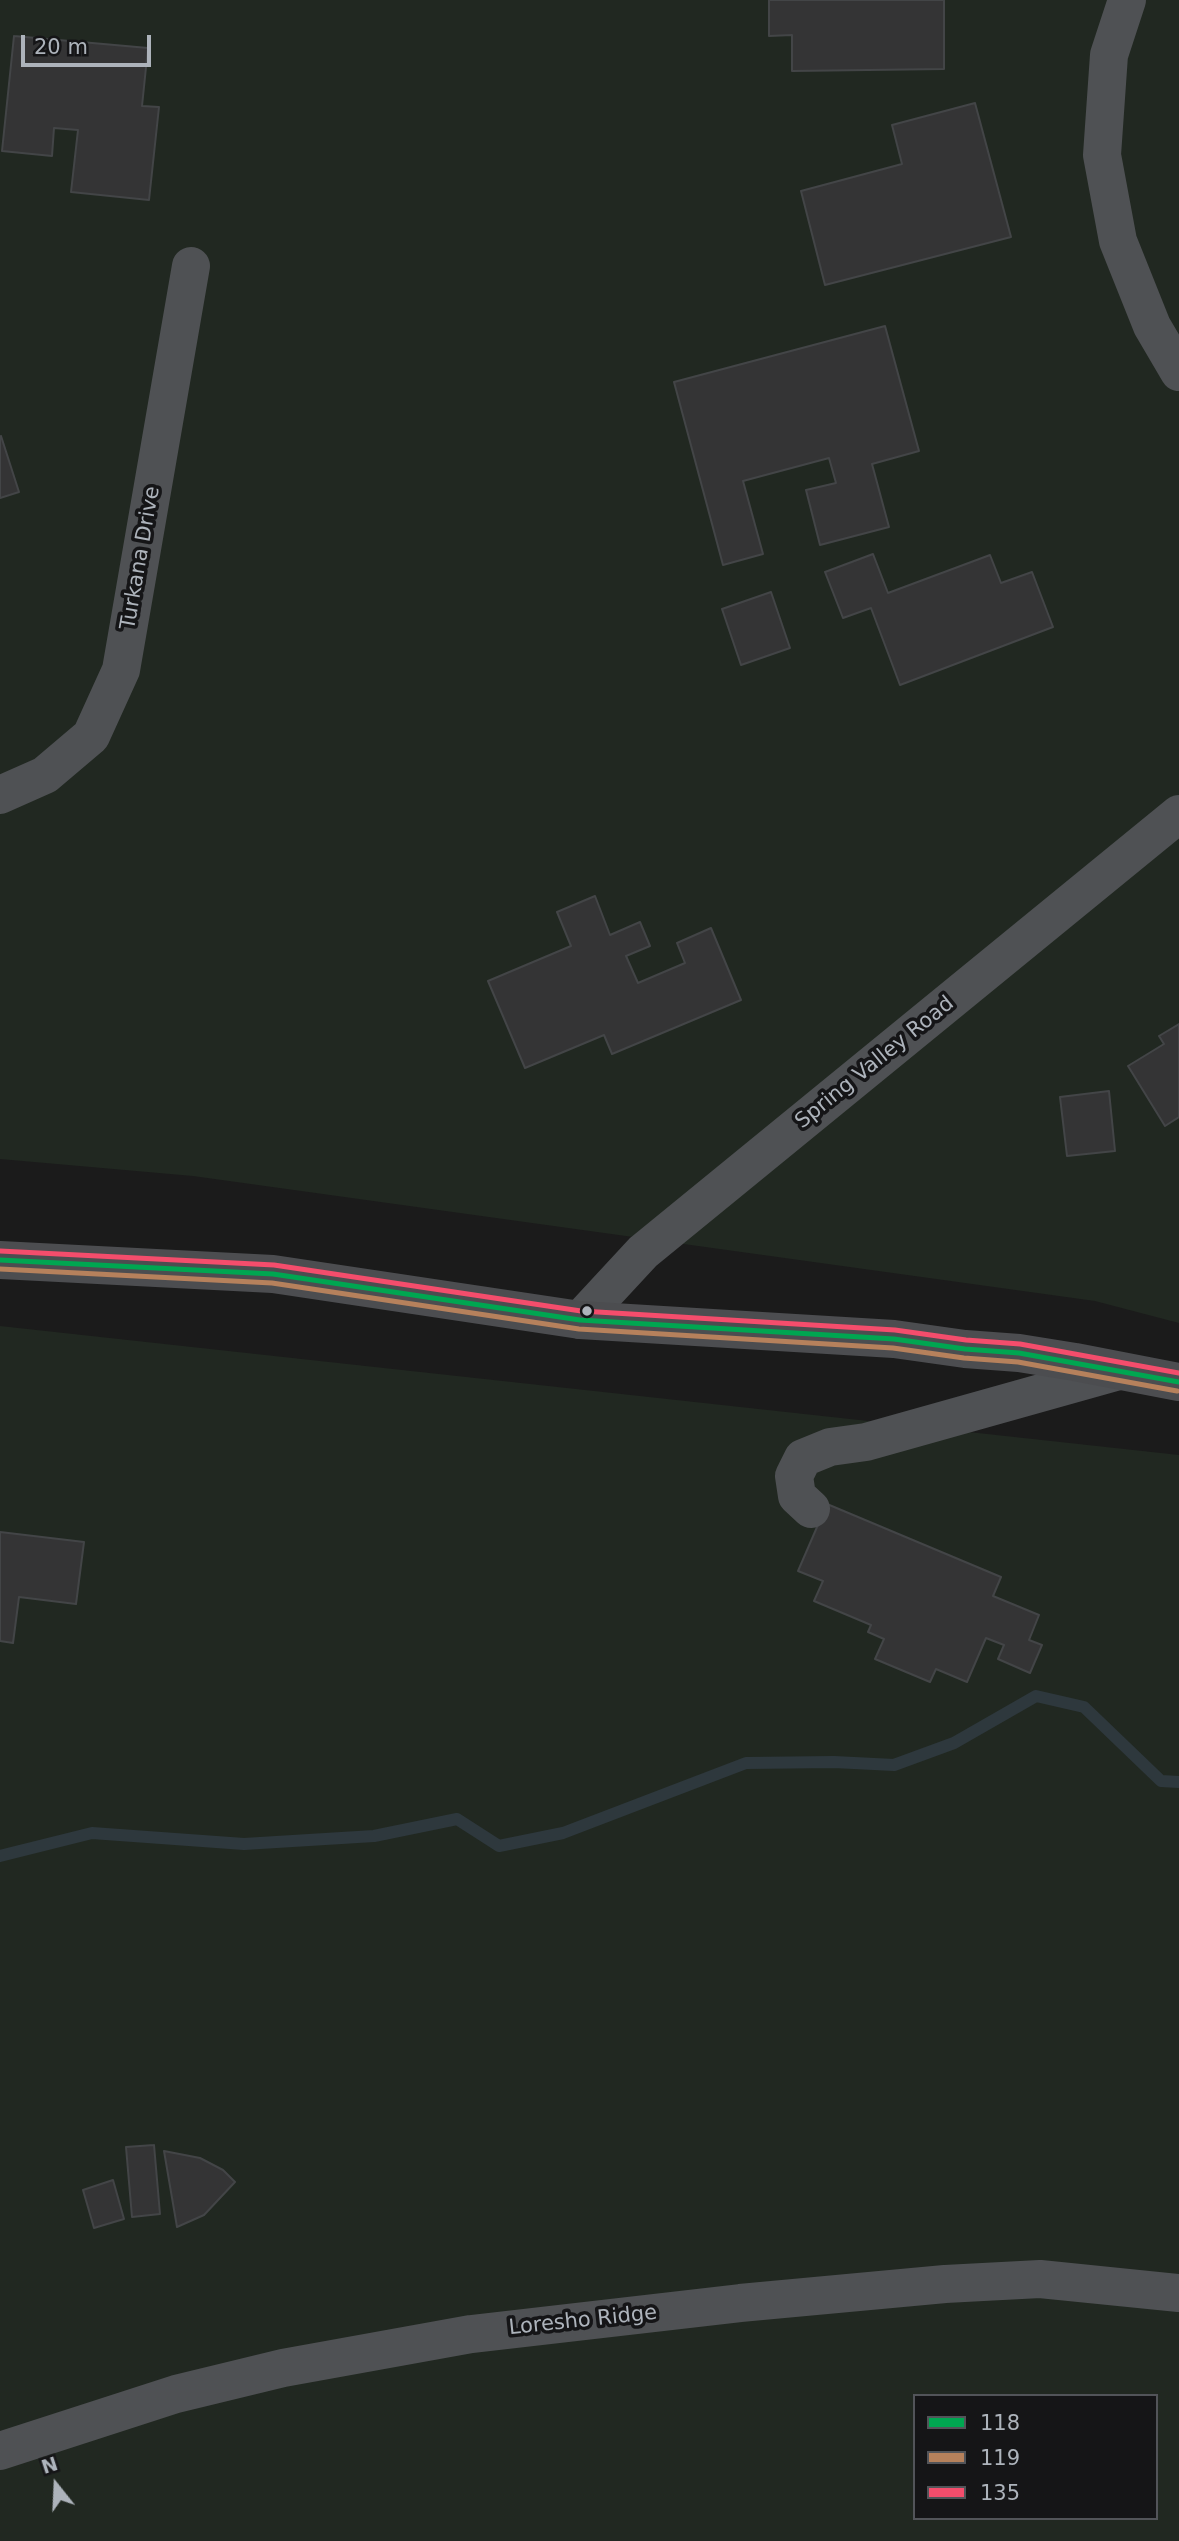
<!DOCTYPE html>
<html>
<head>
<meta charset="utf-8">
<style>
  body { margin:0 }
  #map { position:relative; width:1179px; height:2541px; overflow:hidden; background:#1b1b1b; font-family:"DejaVu Sans",sans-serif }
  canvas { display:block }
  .legend { position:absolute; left:913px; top:2394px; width:245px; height:126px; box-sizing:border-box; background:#151517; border:2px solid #525459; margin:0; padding:9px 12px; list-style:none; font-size:21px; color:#adb3bb }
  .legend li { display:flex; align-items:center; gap:14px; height:35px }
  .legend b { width:35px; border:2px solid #525459 }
  .north { position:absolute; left:21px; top:2450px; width:70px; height:70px; -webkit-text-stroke:5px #151517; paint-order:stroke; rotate:342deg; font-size:19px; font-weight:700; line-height:28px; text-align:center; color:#adb3bb }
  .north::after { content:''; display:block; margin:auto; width:24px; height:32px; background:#adb3bb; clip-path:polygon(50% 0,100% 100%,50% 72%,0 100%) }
  .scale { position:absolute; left:21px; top:35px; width:130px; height:32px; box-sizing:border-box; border:4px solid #adb3bb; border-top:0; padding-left:9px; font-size:21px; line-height:24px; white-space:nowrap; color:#adb3bb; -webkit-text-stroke:5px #151517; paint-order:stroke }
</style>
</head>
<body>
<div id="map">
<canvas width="1179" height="2541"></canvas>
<ul class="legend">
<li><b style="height:9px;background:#00a651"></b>118</li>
<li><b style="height:9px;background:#b6815c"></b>119</li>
<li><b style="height:9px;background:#f44d6c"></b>135</li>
</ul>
<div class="north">N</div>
<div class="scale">20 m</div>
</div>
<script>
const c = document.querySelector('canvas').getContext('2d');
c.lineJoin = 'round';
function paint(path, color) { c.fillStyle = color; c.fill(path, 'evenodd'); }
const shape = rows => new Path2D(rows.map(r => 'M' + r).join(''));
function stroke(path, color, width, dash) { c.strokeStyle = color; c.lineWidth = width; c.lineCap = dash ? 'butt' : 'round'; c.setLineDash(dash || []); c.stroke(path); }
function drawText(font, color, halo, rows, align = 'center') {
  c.font = font + ' "DejaVu Sans",sans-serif'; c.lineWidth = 7; c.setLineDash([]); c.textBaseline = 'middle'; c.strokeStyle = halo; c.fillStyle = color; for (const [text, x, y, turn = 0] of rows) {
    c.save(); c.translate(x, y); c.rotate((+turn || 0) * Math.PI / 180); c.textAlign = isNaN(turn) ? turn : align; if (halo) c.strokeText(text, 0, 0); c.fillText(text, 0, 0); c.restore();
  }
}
paint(shape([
  [0,0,1179,0,1179,1323,1095,1301,193,1176,0,1159],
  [0,1326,1179,1455,1179,2541,0,2541],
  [915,2396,1156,2396,1156,2518,915,2518]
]), '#212821');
stroke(shape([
  [0,1856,92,1833,244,1844,374,1836,457,1819,499,1846,563,1833,746,1763,834,1762,894,1765,954,1743,1036,1696,1084,1707,1161,1781,1179,1782]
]), '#2e383d', 12);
const building = shape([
  [769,0,944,0,944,69,792,71,792,35,769,36,769,0],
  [14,36,148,48,142,106,159,107,149,200,71,192,78,130,54,128,52,156,2,151,14,36],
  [975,103,1011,237,825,285,801,191,902,164,892,125,975,103],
  [885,326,919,451,872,464,889,527,820,545,806,490,836,483,829,458,743,481,763,554,723,565,674,382,885,326],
  [1,436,19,492,0,498,0,437,1,436],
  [873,554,888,593,990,555,1001,583,1032,572,1053,627,900,685,871,608,843,618,825,572,873,554],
  [771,592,790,648,741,665,722,609,771,592],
  [595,896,610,935,640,922,650,946,626,956,638,983,685,963,677,943,711,928,741,1000,612,1054,604,1035,525,1068,488,981,571,946,557,912,595,896],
  [1179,1024,1179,1117,1165,1126,1128,1066,1164,1044,1159,1036,1179,1024],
  [1109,1091,1115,1151,1067,1156,1060,1097,1109,1091],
  [827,1504,1001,1577,993,1596,1039,1615,1029,1640,1042,1645,1030,1673,998,1659,1004,1645,986,1638,967,1682,936,1669,930,1682,875,1659,884,1639,868,1632,871,1625,814,1601,823,1581,798,1571,827,1504],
  [0,1532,84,1542,76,1604,19,1597,13,1643,0,1641,0,1532],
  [154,2145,160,2214,132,2217,126,2147,154,2145],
  [164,2151,200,2158,223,2170,235,2182,204,2215,177,2227,164,2151],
  [113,2180,124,2219,94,2228,83,2190,113,2180]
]);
paint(building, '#343435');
stroke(building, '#434547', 2);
stroke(shape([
  [1127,0,1109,55,1102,155,1118,241,1152,326,1179,372],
  [0,795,45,775,91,736,121,670,191,266],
  [580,1320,643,1252,1179,814],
  [811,1509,797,1496,794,1476,803,1458,830,1447,866,1442,1119,1371],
  [0,2451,176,2394,283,2368,471,2334,740,2303,945,2284,1040,2279,1179,2293]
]), '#4f5154', 38);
stroke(shape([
  [0,1260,273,1274,580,1320,894,1339,965,1349,1019,1353,1075,1362,1179,1382]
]), '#4c4d50', 38);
stroke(shape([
  [0,1260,273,1274,580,1320,894,1339,965,1349,1019,1353,1179,1382]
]), '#00a651', 5);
stroke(shape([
  [0,1269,272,1283,579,1329,893,1348,964,1358,1018,1362,1177,1391]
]), '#b6815c', 5);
stroke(shape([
  [0,1251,274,1265,581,1311,895,1330,966,1340,1020,1344,1179,1373]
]), '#f44d6c', 5);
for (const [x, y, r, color] of [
  [587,1311,6,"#adb3bb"]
]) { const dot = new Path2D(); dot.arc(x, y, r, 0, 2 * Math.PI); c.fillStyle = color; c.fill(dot); stroke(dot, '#151517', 2.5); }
drawText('21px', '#adb3bb', '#151517', [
  ["Turkana Drive",141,558,-80],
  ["Spring Valley Road",875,1063,-39],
  ["Loresho Ridge",583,2321,-6]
]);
</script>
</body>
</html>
